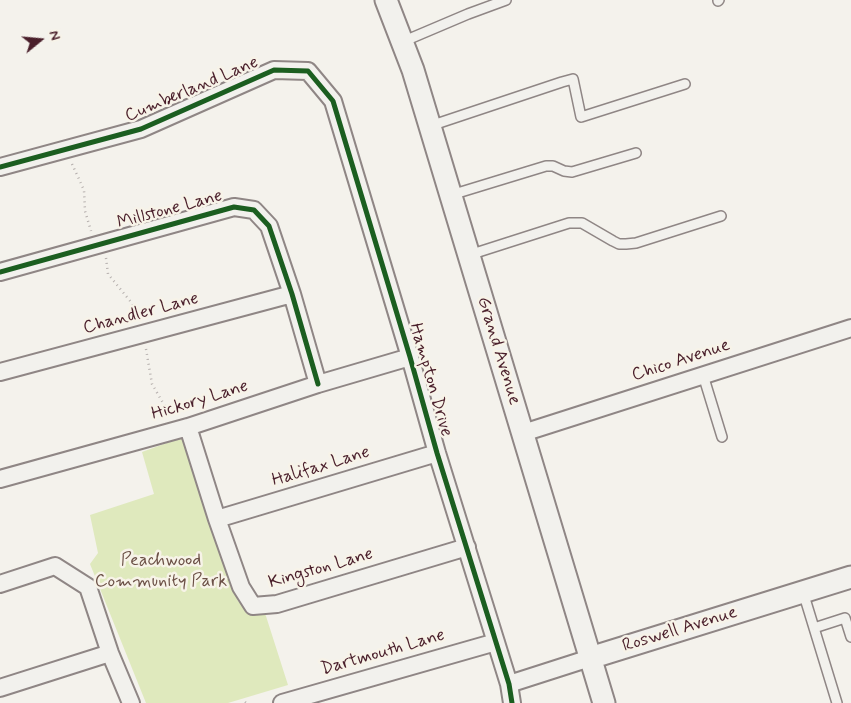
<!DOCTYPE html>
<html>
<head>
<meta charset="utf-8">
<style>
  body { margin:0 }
  #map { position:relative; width:851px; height:703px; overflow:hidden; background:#f4f2ec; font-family:Mynerve,sans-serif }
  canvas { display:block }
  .north { position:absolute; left:15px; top:15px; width:50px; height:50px; -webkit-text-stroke:4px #f7f3e8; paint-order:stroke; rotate:73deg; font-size:14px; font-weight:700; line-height:20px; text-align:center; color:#4a1f2b }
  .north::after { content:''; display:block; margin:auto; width:18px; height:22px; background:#4a1f2b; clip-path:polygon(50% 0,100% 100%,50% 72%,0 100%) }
</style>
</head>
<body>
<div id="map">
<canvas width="851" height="703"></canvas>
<div class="north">N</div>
</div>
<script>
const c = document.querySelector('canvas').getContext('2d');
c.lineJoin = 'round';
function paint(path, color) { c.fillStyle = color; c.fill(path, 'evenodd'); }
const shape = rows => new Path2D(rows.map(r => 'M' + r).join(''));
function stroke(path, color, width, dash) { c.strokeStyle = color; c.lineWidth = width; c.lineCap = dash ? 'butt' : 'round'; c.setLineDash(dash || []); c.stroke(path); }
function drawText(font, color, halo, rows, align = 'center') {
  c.font = font + ' Mynerve,sans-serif'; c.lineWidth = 5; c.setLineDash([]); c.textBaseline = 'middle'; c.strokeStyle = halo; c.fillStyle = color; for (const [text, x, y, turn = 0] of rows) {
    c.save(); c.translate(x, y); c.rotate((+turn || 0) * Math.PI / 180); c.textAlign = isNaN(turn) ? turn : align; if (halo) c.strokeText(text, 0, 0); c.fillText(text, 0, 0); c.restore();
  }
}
paint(shape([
  [183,437,238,601,252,613,265,613,288,685,228,703,146,703,90,564,98,553,90,515,154,494,142,452]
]), '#dfe9bd');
const service = shape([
  [718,1,719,0],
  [402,42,468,14,506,0],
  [430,126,562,82,573,79,581,117,685,84],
  [451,195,546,166,553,166,564,171,572,172,636,153],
  [469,255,569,223,582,223,613,241,619,244,626,244,636,243,721,216],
  [703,375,722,437],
  [803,592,837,703],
  [814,628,845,618,851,637]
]);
const minor = shape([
  [0,167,141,129,274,70,308,71,333,101,410,357,437,453,509,684,512,703],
  [0,272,234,207,254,210,269,226,292,294,318,384],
  [0,372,292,294],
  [188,427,217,519,241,587,253,606,277,604,467,547],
  [523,433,851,328],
  [0,479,188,427,318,384,410,357],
  [217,519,437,453],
  [0,584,55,566,88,587,110,653,131,703],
  [509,684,590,658],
  [0,688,110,653],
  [282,703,496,642]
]);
const tertiary = shape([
  [386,0,413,70,604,703],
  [590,658,851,577]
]);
stroke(service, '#8f8685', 12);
stroke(minor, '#8f8685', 20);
stroke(tertiary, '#8f8685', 25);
stroke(shape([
  [72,164,84,190,85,211,91,231],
  [106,258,108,274,131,302,140,319],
  [146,349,152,384,170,415],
  [245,702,246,703]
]), '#b6b0ae', 2.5, [1, 4]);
stroke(service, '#f2f1ed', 9);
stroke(minor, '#f2f1ed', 16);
stroke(tertiary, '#f2f1ed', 21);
stroke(shape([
  [0,167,141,129,274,70,308,71,333,101,410,357,437,453,509,684,512,703],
  [0,272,234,207,254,210,269,226,292,294,318,384]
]), '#1b5e20', 5);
drawText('18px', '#4a1f2b', '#f7f3e8', [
  ["Cumberland Lane",192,90,-23],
  ["Millstone Lane",170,210,-15],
  ["Chandler Lane",141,314,-15],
  ["Grand Avenue",498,351,73],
  ["Chico Avenue",681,361,-18],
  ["Hampton Drive",430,380,74],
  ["Hickory Lane",200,401,-17],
  ["Halifax Lane",321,467,-17],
  ["Kingston Lane",321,569,-16],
  ["Roswell Avenue",680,630,-17],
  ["Dartmouth Lane",383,653,-16]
]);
drawText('18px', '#6b5046', '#f7f3e8', [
  ["Peachwood",161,561],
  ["Community Park",161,582]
]);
</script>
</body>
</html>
